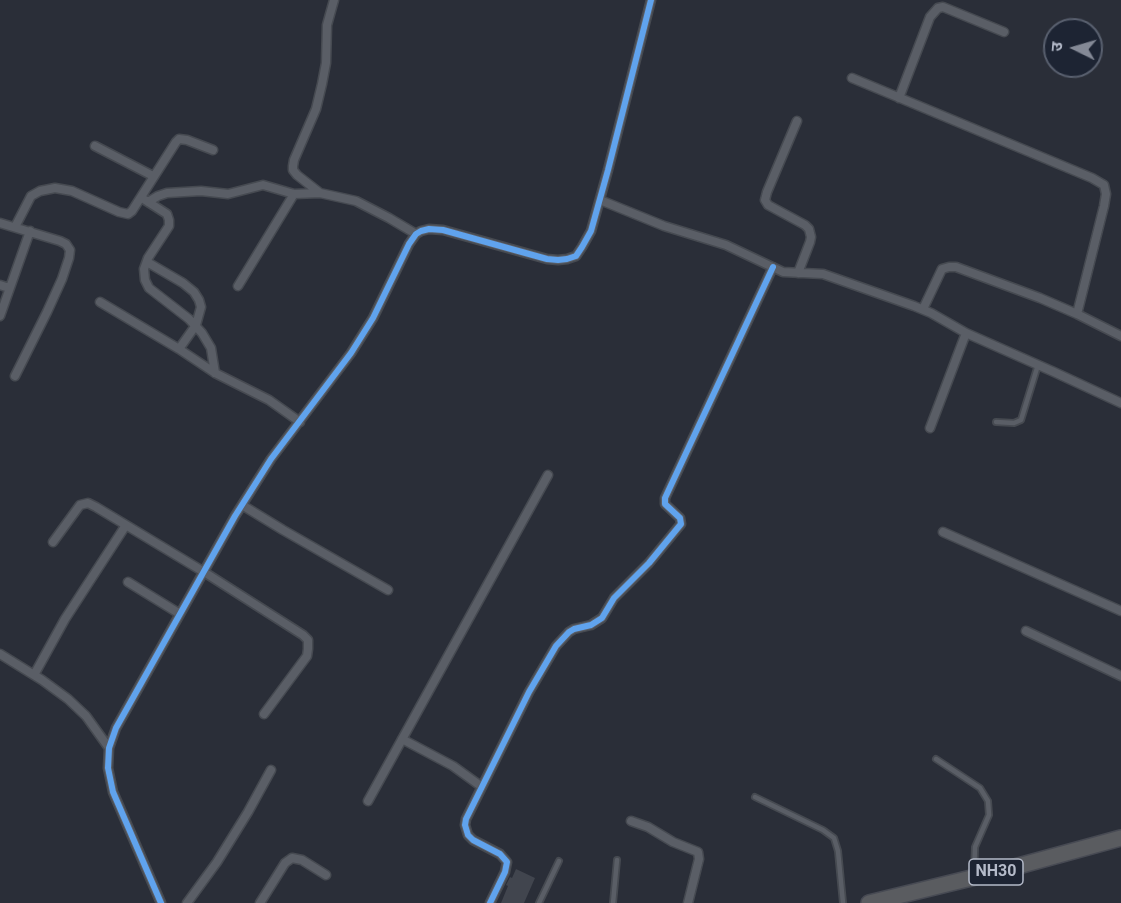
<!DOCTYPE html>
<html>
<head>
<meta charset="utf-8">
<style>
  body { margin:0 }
  #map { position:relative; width:1121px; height:903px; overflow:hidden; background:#2a2e38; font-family:Roboto,"Noto Sans Devanagari",sans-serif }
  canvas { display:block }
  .north { position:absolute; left:1043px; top:18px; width:60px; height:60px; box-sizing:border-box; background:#1d2433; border:2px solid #59606f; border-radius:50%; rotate:275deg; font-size:16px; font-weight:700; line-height:24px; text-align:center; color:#b4bac9 }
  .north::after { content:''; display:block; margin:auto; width:21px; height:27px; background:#848996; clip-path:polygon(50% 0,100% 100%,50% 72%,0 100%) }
</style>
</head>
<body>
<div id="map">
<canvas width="1121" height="903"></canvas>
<div class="north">उ</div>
</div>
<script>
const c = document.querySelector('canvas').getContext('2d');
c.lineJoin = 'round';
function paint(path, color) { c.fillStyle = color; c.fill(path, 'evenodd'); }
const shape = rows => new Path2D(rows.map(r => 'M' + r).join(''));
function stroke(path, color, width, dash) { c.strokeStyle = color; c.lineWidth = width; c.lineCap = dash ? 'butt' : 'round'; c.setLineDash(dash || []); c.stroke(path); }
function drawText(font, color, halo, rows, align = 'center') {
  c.font = font + ' Roboto,sans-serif'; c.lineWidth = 6; c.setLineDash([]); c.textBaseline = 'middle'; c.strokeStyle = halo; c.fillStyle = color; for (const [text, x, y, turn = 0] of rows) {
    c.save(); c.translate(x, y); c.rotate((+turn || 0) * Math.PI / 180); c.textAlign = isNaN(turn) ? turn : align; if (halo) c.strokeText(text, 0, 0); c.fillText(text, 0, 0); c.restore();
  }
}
paint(shape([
  [516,869,535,878,524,903,501,903,508,886,506,885,510,877,512,878]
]), '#41454e');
const lane = shape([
  [996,422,1014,423,1021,420,1038,365],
  [936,759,980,788,988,801,989,815,975,847,974,875],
  [755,797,823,830,834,838,838,851,843,903],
  [539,903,559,861],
  [613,903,617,860]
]);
const street = shape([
  [852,78,1092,178,1104,185,1106,194,1104,206,1077,314],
  [899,98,930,17,938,8,943,7,948,9,1004,32],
  [797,121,767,192,765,200,768,205,805,225,809,229,811,237,810,242,798,273],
  [95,146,153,176],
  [320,193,297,175,293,170,293,166,294,160,316,109,322,84,326,63,327,25,334,0],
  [145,200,167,214,169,220,169,226,148,258,144,269,145,280,149,288,189,319,202,333,211,348,215,373],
  [600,200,664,226,726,245,783,272,823,274,914,306,931,313,966,333,1054,372,1121,403],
  [148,202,158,196,167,193,201,191,228,194,263,185,294,194,320,193,356,201,389,218,416,234],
  [0,223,60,241,66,244,70,250,69,258,62,279,47,312,15,376],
  [15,227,31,196,40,191,55,188,72,191,119,212,128,214,132,211,176,142,179,139,187,140,213,150],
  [147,262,183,283,194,292,199,300,201,307,196,325,179,349],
  [0,285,9,288],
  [238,286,294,194],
  [100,302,179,349,215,373,269,400,300,422],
  [923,309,942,269,949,267,956,267,1040,298,1077,314,1121,336],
  [0,316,30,231],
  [930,428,966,333],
  [242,505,283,530,388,590],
  [943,532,1121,611],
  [53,542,80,505,88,503,96,507,204,572,303,635,308,640,308,649,307,656,264,714],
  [128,582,180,614],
  [1026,631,1121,676],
  [0,654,42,680,68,699,86,716,109,748],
  [34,675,65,619,126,525],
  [402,739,453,766,482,787],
  [368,801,548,475],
  [631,821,648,827,673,842,698,852,699,859,688,903],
  [161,903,113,792,108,768,109,748,116,728,235,516,271,459,351,353,373,318,409,244,416,234,421,231,429,229,443,230,547,259,558,260,567,259,576,256,582,247,591,231,608,170,651,0],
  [187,903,217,862,248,812,271,770],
  [260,903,285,863,292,858,302,860,326,875],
  [490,903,505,872,507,862,500,854,473,840,468,835,465,825,466,819,529,692,556,646,569,632,574,629,591,625,602,618,614,598,649,563,681,524,680,518,665,504,665,498,773,267]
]);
const highway = shape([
  [869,903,1000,871,1121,838]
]);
stroke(lane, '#464a51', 8);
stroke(street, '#464a51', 11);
stroke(highway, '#474a53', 18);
stroke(lane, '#5a5e66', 4.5);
stroke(street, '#5a5e66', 8);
stroke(highway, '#5a5c60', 15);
stroke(shape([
  [161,903,113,792,108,768,109,748,116,728,235,516,271,459,351,353,373,318,409,244,416,234,421,231,429,229,443,230,547,259,558,260,567,259,576,256,582,247,591,231,608,170,651,0],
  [490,903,505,872,507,862,500,854,473,840,468,835,465,825,466,819,529,692,556,646,569,632,574,629,591,625,602,618,614,598,649,563,681,524,680,518,665,504,665,498,773,267]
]), '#60a3ed', 6);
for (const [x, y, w] of [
  [996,872,54]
]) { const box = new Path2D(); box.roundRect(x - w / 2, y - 13, w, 26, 4.5); c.fillStyle = '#1d2433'; c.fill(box); stroke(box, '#b4bac9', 1.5); }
drawText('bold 16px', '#b4bac9', null, [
  ["NH30",996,872]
]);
</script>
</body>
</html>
